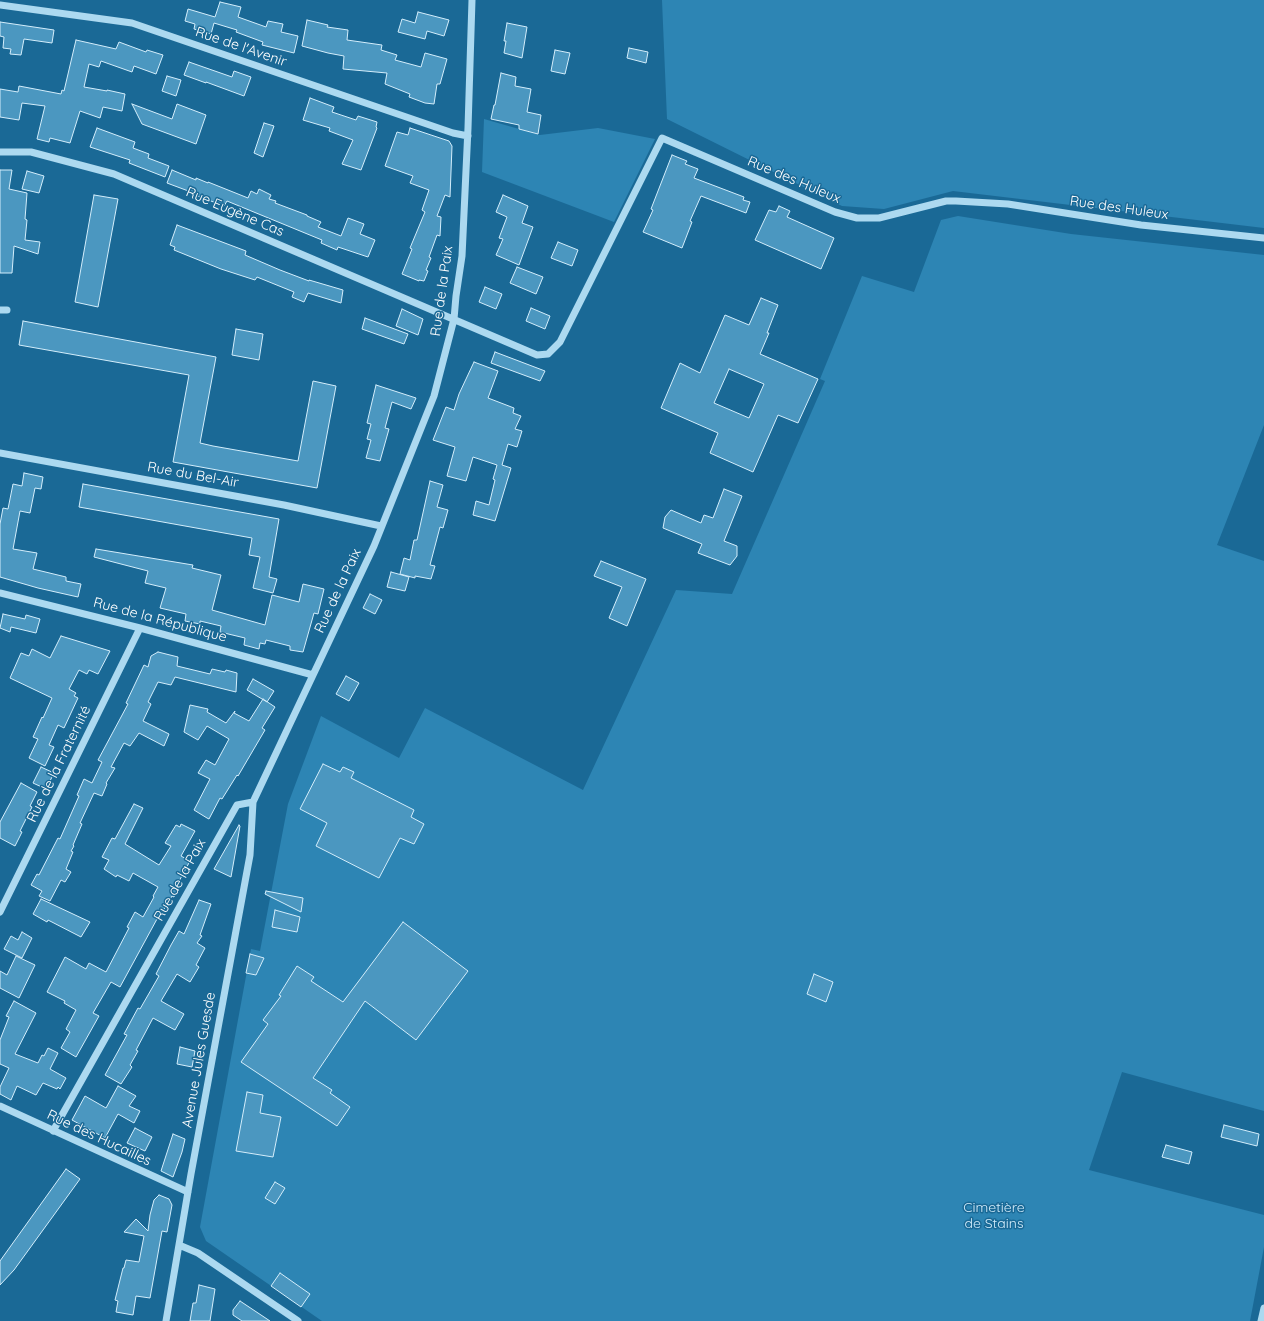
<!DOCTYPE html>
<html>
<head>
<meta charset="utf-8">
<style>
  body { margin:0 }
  canvas { display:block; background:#1a6996 }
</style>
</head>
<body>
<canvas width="1264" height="1321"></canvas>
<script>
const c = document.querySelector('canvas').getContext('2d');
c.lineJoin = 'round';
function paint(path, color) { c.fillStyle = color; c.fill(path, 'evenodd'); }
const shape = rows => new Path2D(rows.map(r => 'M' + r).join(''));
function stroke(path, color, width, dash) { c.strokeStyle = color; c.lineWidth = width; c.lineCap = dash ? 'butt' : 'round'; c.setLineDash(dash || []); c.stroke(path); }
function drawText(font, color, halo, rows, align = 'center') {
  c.font = font + ' Quicksand,sans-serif'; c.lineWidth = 3; c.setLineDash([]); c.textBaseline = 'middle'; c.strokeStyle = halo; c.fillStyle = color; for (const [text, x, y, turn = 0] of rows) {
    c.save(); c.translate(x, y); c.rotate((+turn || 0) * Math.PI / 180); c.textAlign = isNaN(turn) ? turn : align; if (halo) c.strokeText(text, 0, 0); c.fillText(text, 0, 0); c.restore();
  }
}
paint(shape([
  [662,0,1264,0,1264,228,953,191,884,209,842,206,667,119],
  [484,119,540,135,598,128,655,139,614,222,482,172],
  [958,216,1071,234,1264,255,1264,425,1217,545,1264,561,1264,1111,1122,1072,1089,1170,1264,1215,1264,1247,1250,1321,322,1321,206,1241,200,1227,251,949,260,951,288,804,321,716,399,758,425,708,583,790,676,590,732,594,825,381,820,379,862,276,914,292,941,220]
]), '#2d85b4');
const building = shape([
  [220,2,241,7,238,17,266,27,268,21,283,24,281,32,298,36,294,53,262,45,263,42,236,32,237,30,214,23,211,34,194,29,195,24,185,21,188,9,215,17,220,2],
  [418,12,449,20,444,36,427,31,425,39,398,32,402,19,415,23,418,12],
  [307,20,328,25,327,27,348,30,347,40,382,45,381,50,397,55,395,60,421,67,425,53,447,59,440,84,437,84,434,104,425,103,409,97,410,94,385,84,387,73,343,69,344,56,328,53,302,46,307,20],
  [0,22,54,30,52,43,24,39,21,55,10,54,11,49,3,48,4,37,0,36,0,22],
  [507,23,527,27,522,58,504,53,506,41,504,41,507,23],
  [76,40,116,49,119,42,146,52,147,50,163,55,156,74,134,66,132,72,101,61,99,67,89,64,84,87,107,91,107,90,125,94,122,111,103,107,100,118,80,111,70,143,50,138,49,142,37,139,45,106,22,103,19,120,0,117,0,89,18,92,19,86,61,94,62,90,64,91,76,40],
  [629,48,648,52,646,63,627,58,629,48],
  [555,50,570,53,565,74,551,71,555,50],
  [189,62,232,77,234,71,251,77,244,96,206,82,206,83,184,75,189,62],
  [501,73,516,77,515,86,531,89,527,112,541,115,538,134,519,129,519,125,491,119,494,105,495,105,501,73],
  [167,76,181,80,176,96,162,91,167,76],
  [310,98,334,107,332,112,356,120,358,116,377,122,376,127,377,128,361,170,342,164,353,140,329,131,330,128,303,120,310,98],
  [132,104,172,119,177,104,206,115,196,144,142,124,132,104],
  [264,123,274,126,263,157,254,153,264,123],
  [97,128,135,142,133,148,149,154,148,158,169,166,165,177,129,163,130,160,90,147,97,128],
  [410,128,449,141,452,146,450,197,445,195,437,216,441,217,440,236,437,235,429,257,431,258,426,270,428,271,424,281,419,280,419,281,402,274,412,249,410,248,425,212,422,210,429,190,410,183,413,176,385,166,397,132,408,135,410,128],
  [672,155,687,161,685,164,698,169,694,178,744,197,743,200,750,202,746,213,701,196,690,221,692,222,682,248,643,232,653,210,651,209,672,155],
  [0,170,12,170,9,189,27,193,25,219,27,220,25,240,40,242,38,254,14,246,12,273,0,273,0,170],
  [172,170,196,180,196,178,208,183,208,182,248,198,251,191,257,194,259,189,271,195,269,199,276,201,275,203,307,215,307,216,321,222,318,227,341,236,348,218,364,224,360,234,375,240,368,257,338,247,337,250,321,243,322,240,227,201,224,206,190,193,191,192,167,183,172,170],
  [27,171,44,176,39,193,22,189,27,171],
  [94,195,118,199,98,307,75,302,94,195],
  [503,195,528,206,522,223,533,227,519,265,496,255,503,239,499,238,507,217,496,212,503,195],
  [779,206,790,211,787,217,834,238,821,269,755,240,769,210,776,212,779,206],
  [177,225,246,251,245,255,280,270,309,281,309,280,343,290,341,303,308,293,304,302,292,297,294,292,257,277,255,280,221,269,174,250,175,247,170,245,177,225],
  [558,242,578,250,572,266,551,258,558,242],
  [517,267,543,277,536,294,510,283,517,267],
  [485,287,502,294,496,309,479,302,485,287],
  [761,298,778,305,767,333,769,333,760,354,818,379,798,423,778,415,753,472,710,453,718,433,661,408,680,363,700,373,725,315,749,325,761,298],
  [729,369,764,384,749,418,714,403,729,369],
  [531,308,550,316,545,329,526,321,531,308],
  [402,309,423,319,418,335,396,326,402,309],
  [365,318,408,334,404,344,362,329,365,318],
  [23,321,216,357,200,443,213,446,298,461,313,381,336,386,317,488,173,462,189,375,19,345,23,321],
  [236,329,263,334,259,360,232,355,236,329],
  [495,352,545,371,540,381,491,363,495,352],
  [474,362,498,371,488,398,514,408,513,413,521,416,515,429,522,431,517,447,508,444,502,465,511,468,495,521,473,515,476,501,489,505,495,480,493,479,497,465,473,457,466,481,447,476,455,447,433,440,446,407,454,410,459,394,474,362],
  [376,385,416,398,411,409,392,402,385,428,389,429,380,461,366,458,371,440,367,439,371,424,367,423,376,385],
  [24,473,43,477,41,489,35,488,30,513,20,511,13,549,37,553,33,569,66,577,66,581,81,584,78,597,38,588,0,577,0,524,3,508,8,509,13,484,22,486,24,473],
  [430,481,443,485,437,507,448,510,443,528,440,527,430,565,435,566,431,579,415,576,415,578,400,574,404,558,410,560,414,540,417,540,430,481],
  [83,484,279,519,269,577,277,579,273,593,253,588,260,557,249,555,252,538,79,507,83,484],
  [724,489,742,496,724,541,737,546,737,556,730,565,698,553,702,544,663,528,665,517,671,510,701,523,704,515,713,518,724,489],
  [96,549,193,565,192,568,221,575,212,610,265,625,272,595,299,602,303,584,324,589,318,614,314,613,303,652,290,650,290,646,266,640,265,644,260,643,259,649,244,645,245,638,220,632,221,626,200,621,200,624,185,621,186,614,160,608,166,588,145,583,148,571,94,557,96,549],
  [601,561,646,579,627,626,609,618,622,587,594,576,601,561],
  [391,572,409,577,405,591,387,587,391,572],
  [370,594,382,600,375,614,363,608,370,594],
  [3,614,25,619,26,615,40,619,36,633,11,627,10,632,0,628,3,614],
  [61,636,110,651,98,674,89,670,87,674,79,670,69,689,76,693,74,696,78,698,64,728,58,725,49,745,54,747,45,766,29,758,38,739,33,737,42,717,43,718,52,698,10,678,21,653,29,656,32,649,50,658,61,636],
  [158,652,178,657,177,666,210,674,212,669,225,672,226,670,237,673,236,692,175,677,171,685,158,682,148,702,151,704,143,721,169,734,164,746,139,733,130,746,124,743,111,767,115,768,106,783,107,784,102,796,94,793,80,823,82,824,73,845,74,846,71,851,73,852,66,869,71,872,65,882,61,880,50,901,39,896,42,891,31,885,37,874,39,875,58,838,60,839,79,796,77,795,84,779,92,783,102,762,98,760,128,704,126,703,144,665,148,667,151,656,158,652],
  [346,676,359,683,349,701,336,694,346,676],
  [253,679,274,691,267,702,247,690,253,679],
  [263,699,275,707,262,728,265,730,238,776,237,775,222,799,220,798,209,819,207,818,194,810,210,779,198,773,206,760,215,765,229,739,207,726,198,740,184,732,190,705,208,709,207,712,226,723,235,711,234,713,249,721,263,699],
  [323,764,340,772,343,767,354,772,351,778,414,810,411,817,424,824,414,844,400,838,379,878,316,846,327,823,300,809,323,764],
  [41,767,54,773,46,789,33,783,41,767],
  [21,783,37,792,30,806,32,807,20,831,22,832,15,846,0,838,0,822,21,783],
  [134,804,143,808,125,844,159,865,171,846,165,843,176,825,180,827,181,824,195,831,181,856,190,861,177,885,180,886,174,897,172,896,158,919,157,919,120,987,111,982,93,1013,99,1016,76,1057,61,1048,70,1032,66,1029,76,1010,64,1003,65,1001,47,992,65,957,86,969,89,963,106,972,129,928,127,927,135,912,143,917,154,897,153,896,158,887,133,873,129,881,117,875,116,877,104,869,109,860,102,857,112,838,115,839,134,804],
  [239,825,240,826,231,877,214,869,239,825],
  [266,891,303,898,301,912,265,894,266,891],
  [41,899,90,922,81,937,48,920,47,922,33,914,41,899],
  [199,900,211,904,200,935,202,936,197,943,205,948,196,965,199,967,190,982,177,974,161,1001,184,1014,175,1030,153,1018,136,1050,138,1051,130,1065,132,1067,121,1084,105,1075,127,1035,124,1034,138,1008,140,1009,159,976,156,974,171,945,179,931,184,934,199,900],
  [275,910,300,917,297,932,272,927,275,910],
  [403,922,468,971,416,1040,365,1001,313,1078,332,1090,330,1093,350,1107,337,1126,241,1062,268,1024,263,1020,281,996,279,995,297,966,314,977,311,981,343,1002,403,922],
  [22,932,32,938,22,958,4,949,11,936,18,940,22,932],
  [250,954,264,958,256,975,246,973,250,954],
  [16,956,35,965,19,998,0,988,0,971,7,975,16,956],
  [814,974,833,982,826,1002,807,994,814,974],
  [14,1001,36,1013,15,1054,38,1063,42,1055,44,1056,48,1048,58,1053,50,1069,66,1078,60,1089,58,1087,57,1089,43,1083,36,1095,17,1086,11,1100,0,1094,0,1087,9,1068,0,1064,0,1040,9,1017,6,1016,14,1001],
  [180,1047,195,1051,192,1067,177,1064,180,1047],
  [118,1086,136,1096,129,1106,140,1111,134,1123,118,1114,105,1138,72,1120,85,1096,106,1108,118,1086],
  [247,1092,263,1095,260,1113,281,1117,273,1157,236,1151,247,1092],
  [1224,1125,1259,1134,1257,1146,1221,1137,1224,1125],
  [135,1128,152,1137,145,1151,127,1143,135,1128],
  [173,1134,185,1139,182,1152,173,1177,161,1171,173,1134],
  [1166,1145,1192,1152,1189,1164,1162,1157,1166,1145],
  [66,1169,80,1179,14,1270,0,1285,0,1261,66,1169],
  [275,1182,285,1188,275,1204,265,1198,275,1182],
  [159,1195,169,1199,172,1205,167,1232,162,1231,150,1298,136,1296,133,1315,116,1312,118,1301,115,1300,123,1268,124,1268,126,1260,139,1262,144,1236,124,1232,136,1219,148,1231,150,1215,154,1200,159,1195],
  [280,1273,310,1294,301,1307,271,1286,280,1273],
  [199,1285,215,1289,210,1321,190,1321,193,1303,196,1303,199,1285],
  [240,1301,270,1321,242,1321,233,1315,233,1310,240,1301]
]);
paint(building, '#4b97c0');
stroke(building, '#d3edfb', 1);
stroke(shape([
  [0,5,132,23,453,133,468,136],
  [0,152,31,152,114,174,537,355,548,354,560,342,662,138,835,212,857,218,879,218,946,201,956,201,1008,204,1141,225,1264,238],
  [0,310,7,310],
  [0,453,284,505,381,526],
  [0,593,140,628,313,675],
  [0,912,140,628],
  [0,1106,188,1192],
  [53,1131,237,805,253,802],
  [179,1245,198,1253,298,1321],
  [166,1321,191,1174,250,855,253,802,374,546,434,396,454,319,456,296,462,256,468,128,472,0],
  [1261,1321,1264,1308]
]), '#acd9f0', 7);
drawText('14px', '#fff', '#1a6996', [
  ["Rue de l'Avenir",241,47,19],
  ["Rue des Huleux",794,180,23],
  ["Rue des Huleux",1119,208,8],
  ["Rue Eugène Cas",235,212,23],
  ["Rue de la Paix",442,291,-82],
  ["Rue du Bel-Air",193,475,10],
  ["Rue de la Paix",338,591,-65],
  ["Rue de la République",160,620,15],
  ["Rue de la Fraternité",59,764,-64],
  ["Rue de la Paix",180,880,-61],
  ["Avenue Jules Guesde",199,1060,-80],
  ["Rue des Hucailles",99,1138,25]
]);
drawText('14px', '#d3edfb', '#1a6996', [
  ["Cimetière",994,1208],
  ["de Stains",994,1224]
]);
</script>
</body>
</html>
